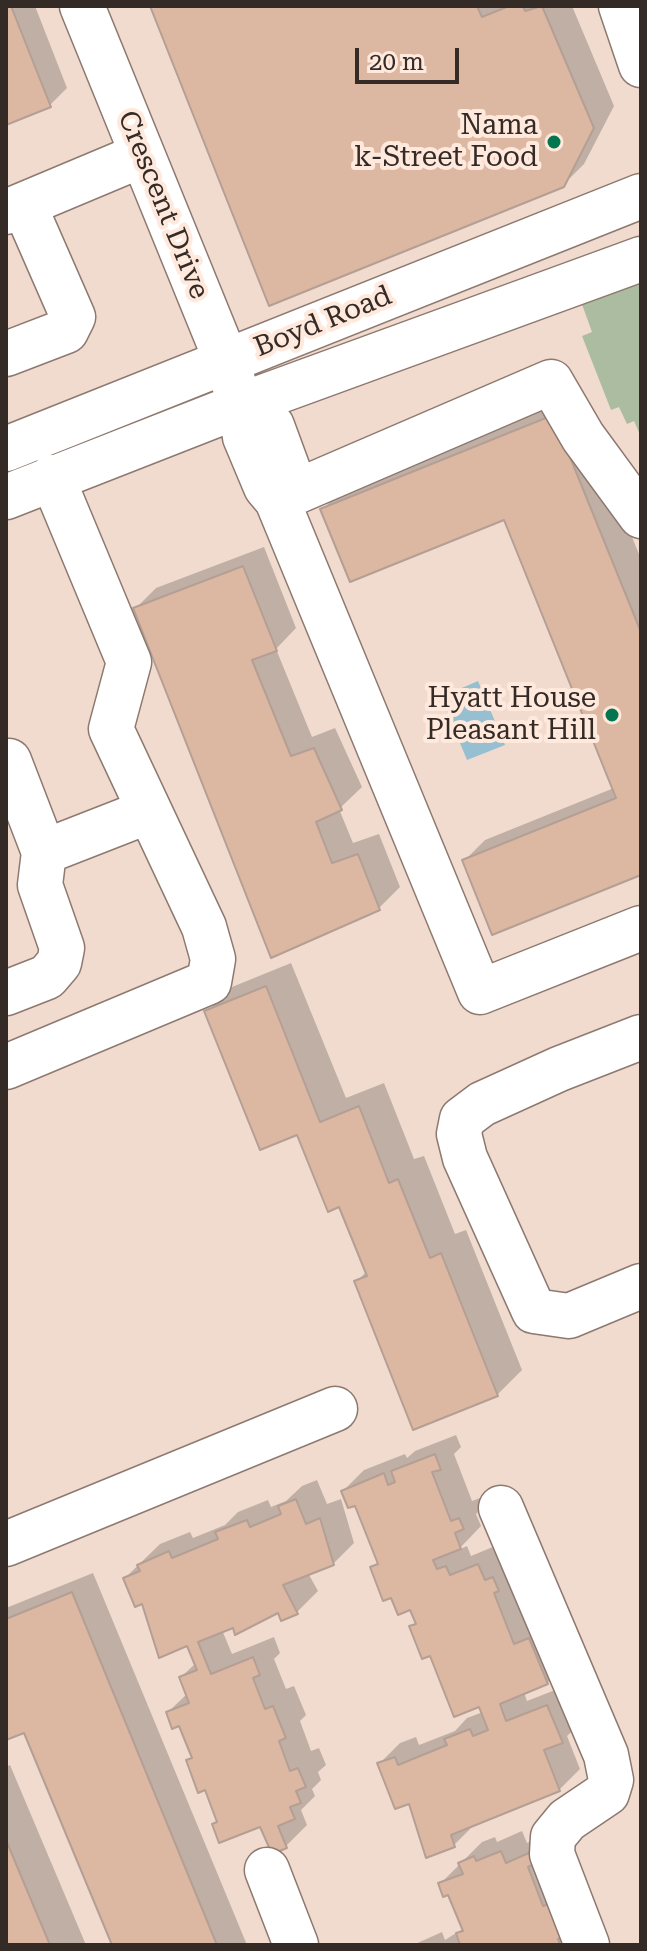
<!DOCTYPE html>
<html>
<head>
<meta charset="utf-8">
<style>
  body { margin:0 }
  #map { position:relative; width:647px; height:1951px; overflow:hidden; background:#f1dbcf; font-family:"Roboto Serif",serif }
  canvas { display:block }
  .frame { position:absolute; inset:0; border:8px solid #342b27; pointer-events:none }
  .scale { position:absolute; left:355px; top:48px; width:104px; height:36px; box-sizing:border-box; border:4px solid #342b27; border-top:0; padding-left:10px; font-size:24px; line-height:28px; white-space:nowrap; color:#342b27; -webkit-text-stroke:6px #ffe8dc; paint-order:stroke }
</style>
</head>
<body>
<div id="map">
<canvas width="647" height="1951"></canvas>
<div class="frame"></div>
<div class="scale">20 m</div>
</div>
<script>
const c = document.querySelector('canvas').getContext('2d');
c.lineJoin = 'round';
function paint(path, color) { c.fillStyle = color; c.fill(path, 'evenodd'); }
const shape = rows => new Path2D(rows.map(r => 'M' + r).join(''));
function stroke(path, color, width, dash) { c.strokeStyle = color; c.lineWidth = width; c.lineCap = dash ? 'butt' : 'round'; c.setLineDash(dash || []); c.stroke(path); }
function drawText(font, color, halo, rows, align = 'center') {
  c.font = font + ' "Roboto Serif",serif'; c.lineWidth = 8; c.setLineDash([]); c.textBaseline = 'middle'; c.strokeStyle = halo; c.fillStyle = color; for (const [text, x, y, turn = 0] of rows) {
    c.save(); c.translate(x, y); c.rotate((+turn || 0) * Math.PI / 180); c.textAlign = isNaN(turn) ? turn : align; if (halo) c.strokeText(text, 0, 0); c.fillText(text, 0, 0); c.restore();
  }
}
paint(shape([
  [641,259,641,437,634,421,627,424,619,407,611,410,582,336,592,332,575,285]
]), '#abbca1');
paint(shape([
  [478,681,505,745,467,760,441,697]
]), '#96bfd2');
paint(shape([
  [6,6,35,6,67,88,50,105,6,122],
  [151,6,572,6,614,106,584,164,562,186],
  [574,396,641,559,641,873,464,861,485,840,614,788,505,518,323,509,344,488],
  [264,547,296,628,276,649,312,737,335,728,362,787,339,809,353,843,379,834,400,887,379,908,272,955,135,609,156,588],
  [291,963,346,1098,384,1083,414,1159,424,1156,455,1234,466,1230,522,1370,497,1395,356,1282,367,1271,341,1205,298,1132,207,1012,232,987],
  [456,1435,461,1447,454,1454,472,1501,480,1498,484,1506,476,1514,481,1526,458,1550,467,1546,471,1556,500,1544,568,1662,547,1683,524,1692,527,1701,568,1685,583,1721,567,1736,580,1769,559,1790,475,1824,454,1845,379,1764,400,1743,416,1737,419,1745,455,1731,467,1718,483,1712,411,1627,417,1621,411,1608,392,1595,372,1568,379,1561,356,1503,343,1491,364,1470,405,1454,407,1458,415,1451],
  [317,1480,327,1504,341,1499,354,1543,333,1564,308,1573,318,1591,297,1612,282,1618,279,1611,222,1630,232,1654,274,1637,280,1653,274,1659,286,1689,294,1686,306,1715,300,1721,311,1751,319,1748,326,1765,318,1772,321,1780,312,1789,315,1796,301,1810,307,1825,286,1846,262,1824,214,1825,219,1820,206,1788,188,1761,193,1756,180,1723,168,1712,188,1693,181,1677,196,1663,188,1644,143,1601,125,1578,160,1544,190,1532,193,1538,225,1525,238,1512,268,1500,271,1507,286,1501,302,1486],
  [93,1573,247,1945,114,1945,25,1730,6,1738,6,1608],
  [10,1765,86,1945,6,1945,6,1767],
  [522,1831,527,1843,553,1833,589,1945,413,1945,442,1932,445,1940,464,1928,449,1892,440,1884,482,1842,495,1837,497,1842]
]), '#0003');
const building = shape([
  [6,6,11,6,51,107,6,125,6,6],
  [150,6,477,6,482,17,509,6,523,6,525,11,542,6,594,128,564,187,269,306,150,6],
  [553,415,641,632,641,875,492,935,462,860,616,798,504,520,350,582,320,509,553,415],
  [243,566,277,651,252,660,291,756,314,748,342,810,316,822,332,863,358,854,380,910,271,958,133,608,243,566],
  [266,986,320,1122,359,1106,389,1183,398,1179,430,1258,441,1253,498,1396,413,1430,354,1281,367,1276,339,1207,328,1212,297,1135,260,1150,204,1011,266,986],
  [435,1454,441,1470,432,1472,451,1521,459,1518,464,1529,455,1533,461,1549,433,1560,437,1569,446,1566,450,1575,478,1564,485,1580,493,1577,499,1591,494,1593,514,1644,529,1638,548,1684,500,1704,506,1721,547,1705,563,1743,544,1750,560,1791,451,1835,455,1847,426,1858,409,1804,395,1809,377,1763,395,1757,398,1765,447,1745,444,1739,470,1729,473,1736,488,1730,479,1707,454,1717,430,1656,422,1659,409,1626,416,1624,410,1610,398,1615,391,1598,383,1601,370,1567,378,1564,355,1506,348,1508,341,1491,384,1473,388,1485,395,1482,391,1471,435,1454],
  [296,1499,306,1524,320,1518,334,1565,283,1585,298,1614,281,1621,278,1613,235,1635,233,1628,198,1642,211,1674,253,1657,260,1675,253,1678,265,1709,273,1706,286,1738,279,1741,290,1771,298,1768,306,1787,296,1791,301,1803,290,1807,295,1819,278,1826,287,1848,272,1854,260,1827,219,1843,212,1824,217,1822,205,1790,198,1793,186,1760,192,1758,179,1726,172,1729,166,1712,189,1703,179,1677,197,1670,187,1646,159,1658,142,1604,135,1607,123,1578,140,1571,137,1565,169,1551,172,1558,218,1539,215,1532,247,1520,250,1527,281,1514,278,1506,296,1499],
  [72,1592,217,1945,112,1945,24,1733,6,1740,6,1619,72,1592],
  [6,1840,50,1945,6,1945,6,1840],
  [501,1851,506,1863,531,1852,536,1863,528,1867,543,1906,552,1903,566,1936,558,1939,560,1945,460,1945,456,1933,463,1931,448,1895,443,1897,438,1883,463,1874,458,1863,474,1856,476,1861,501,1851]
]);
paint(building, '#dcb7a2');
stroke(building, '#b49f94', 2);
const minor = shape([
  [82,6,226,360,241,405,245,437,266,487,277,500,290,475,272,426,241,405],
  [6,212,142,155],
  [6,354,66,331,73,317,24,205],
  [6,449,641,196],
  [6,497,241,405,641,259],
  [641,516,583,437,551,382,277,500,480,992,641,928],
  [9,761,44,852,149,811],
  [6,993,47,977,59,963,62,948,40,885,44,852],
  [641,1037,559,1069,482,1104,462,1119,459,1134,465,1158,534,1311,569,1316,641,1286],
  [6,1067,209,982,213,959,204,927,111,729,129,662,52,477],
  [501,1508,606,1755,611,1780,607,1793,567,1820,553,1837,552,1854,587,1945],
  [6,1544,335,1409],
  [267,1870,296,1945]
]);
const major = shape([
  [621,6,641,65]
]);
stroke(minor, '#8d796f', 47);
stroke(major, '#8d796f', 47);
stroke(shape([
  [639,627,641,627]
]), '#b09e95', 5, [6, 6]);
stroke(minor, '#fff', 44);
stroke(major, '#fff', 44);
for (const [x, y, r, color] of [
  [554,142,8,"#037650"],
  [612,715,8,"#037650"]
]) { const dot = new Path2D(); dot.arc(x, y, r, 0, 2 * Math.PI); c.fillStyle = color; c.fill(dot); stroke(dot, '#ffe8dc', 3); }
drawText('28px', '#342b27', '#ffe8dc', [
  ["Nama",538,126],
  ["k-Street Food",538,158],
  ["Hyatt House",596,699],
  ["Pleasant Hill",596,731]
], 'right');
drawText('28px', '#342b27', '#ffe8dc', [
  ["Crescent Drive",163,205,68],
  ["Boyd Road",323,322,-22]
]);
</script>
</body>
</html>
